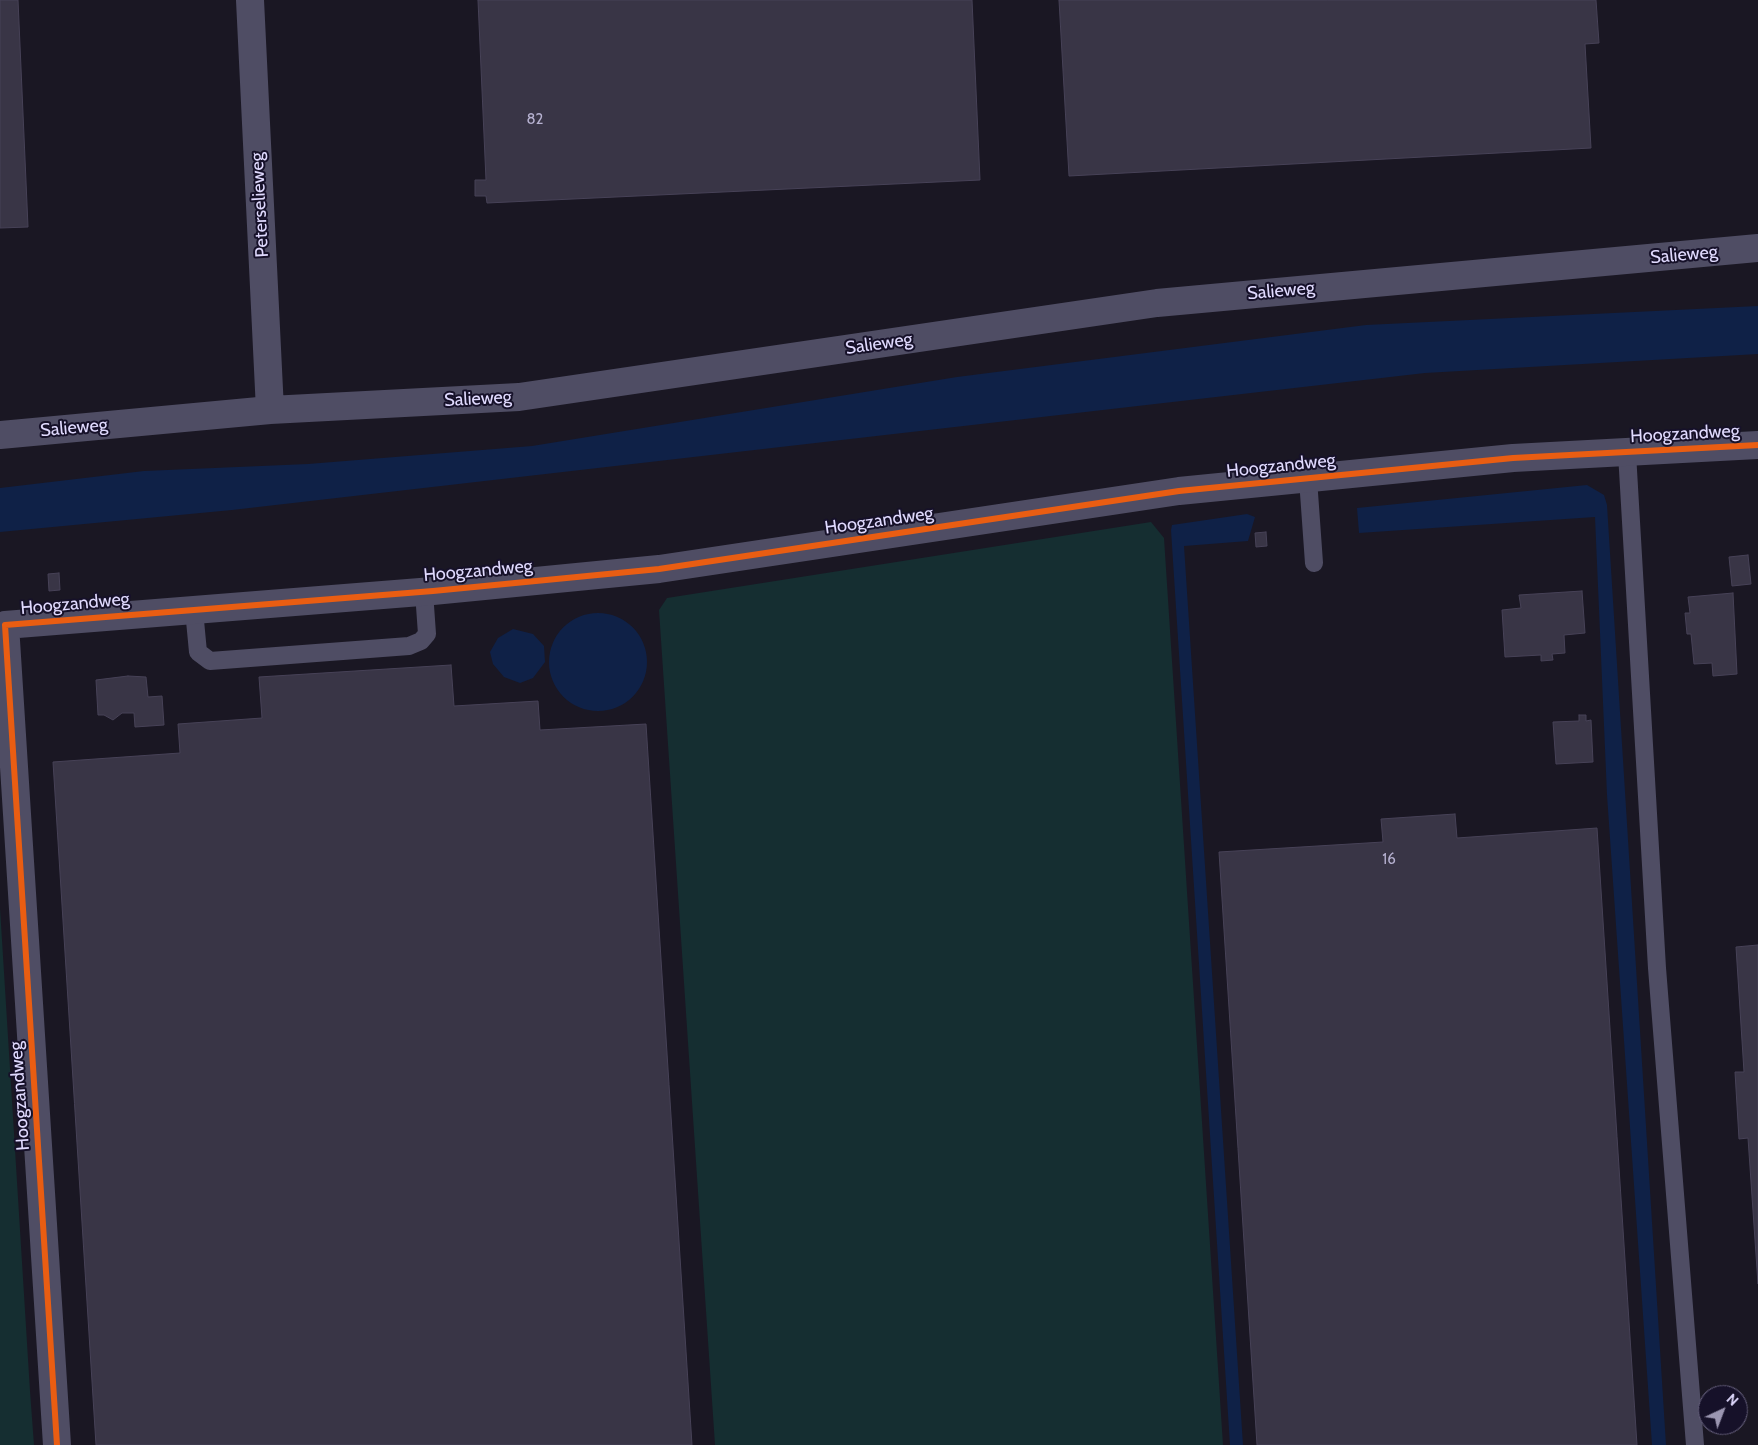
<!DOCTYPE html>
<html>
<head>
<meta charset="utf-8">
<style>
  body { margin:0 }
  #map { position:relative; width:1758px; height:1445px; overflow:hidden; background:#1a1723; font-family:Cabin,sans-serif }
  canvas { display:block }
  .north { position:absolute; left:1698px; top:1385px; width:50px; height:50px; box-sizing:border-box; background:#161129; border:1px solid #67617e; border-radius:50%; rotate:43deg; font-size:14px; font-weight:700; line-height:20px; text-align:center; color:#e0dafe }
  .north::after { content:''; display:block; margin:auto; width:18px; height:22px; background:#9b96b1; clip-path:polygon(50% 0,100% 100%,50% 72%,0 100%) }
</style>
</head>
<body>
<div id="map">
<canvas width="1758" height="1445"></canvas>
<div class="north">N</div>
</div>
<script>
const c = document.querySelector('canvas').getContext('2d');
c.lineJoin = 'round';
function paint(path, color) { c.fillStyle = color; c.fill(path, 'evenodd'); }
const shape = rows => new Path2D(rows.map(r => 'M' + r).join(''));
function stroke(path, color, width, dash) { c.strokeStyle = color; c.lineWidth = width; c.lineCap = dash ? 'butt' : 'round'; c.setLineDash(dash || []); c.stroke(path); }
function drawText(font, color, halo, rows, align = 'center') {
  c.font = font + ' Cabin,sans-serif'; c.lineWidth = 4; c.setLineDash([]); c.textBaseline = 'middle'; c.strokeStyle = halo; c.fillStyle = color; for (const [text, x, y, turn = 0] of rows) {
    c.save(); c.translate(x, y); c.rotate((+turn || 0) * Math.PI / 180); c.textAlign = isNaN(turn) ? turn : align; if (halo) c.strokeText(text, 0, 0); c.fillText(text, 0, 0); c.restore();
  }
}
paint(shape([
  [1151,522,1164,538,1223,1445,715,1445,659,610,667,598],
  [0,908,30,1391,34,1445,0,1445]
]), '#152e31');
paint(shape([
  [1758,306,1758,354,1425,373,232,510,0,532,0,488,144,471,308,464,532,446,957,377,1366,325],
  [1587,485,1604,495,1607,505,1666,1445,1652,1445,1607,795,1595,517,1359,533,1357,508],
  [1247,514,1255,517,1248,541,1184,546,1243,1445,1230,1445,1171,530,1172,525],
  '549 662a49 49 0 1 1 98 0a49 49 0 1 1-98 0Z',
  [513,629,533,634,544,646,545,662,533,678,520,683,504,677,493,664,490,652,498,638]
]), '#0f2147');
const building = shape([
  [0,0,18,0,28,227,0,228,0,0],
  [478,0,972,0,980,180,487,203,486,196,475,196,475,180,486,180,478,0],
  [1059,0,1596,0,1599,43,1585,44,1591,148,1069,176,1059,0],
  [1266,532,1267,546,1256,547,1255,533,1266,532],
  [1748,555,1751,584,1732,586,1729,557,1748,555],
  [59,573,60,590,49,591,48,574,59,573],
  [1582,591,1585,633,1564,635,1565,653,1552,654,1553,660,1541,661,1541,655,1505,657,1502,610,1521,608,1519,595,1582,591],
  [1733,593,1737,674,1713,676,1712,663,1694,664,1691,634,1687,634,1685,613,1690,613,1688,597,1733,593],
  [451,665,454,706,538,701,540,730,646,724,692,1445,96,1445,53,762,180,753,178,724,262,718,259,677,451,665],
  [128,676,146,677,148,697,162,696,164,725,135,727,134,713,122,713,113,720,104,715,98,715,96,680,128,676],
  [1579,715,1586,715,1586,721,1591,720,1593,762,1556,764,1553,722,1579,721,1579,715],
  [1455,814,1457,838,1597,828,1637,1445,1257,1445,1219,852,1383,842,1381,819,1455,814],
  [1758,945,1758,1284,1748,1138,1739,1139,1735,1072,1744,1072,1736,947,1758,945]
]);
paint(building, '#393546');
stroke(building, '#474257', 1);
stroke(shape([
  [1627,453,1657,968,1695,1445],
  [1308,479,1314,563],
  [194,610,198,652,210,661,409,646,421,641,427,634,424,592]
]), '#4f4d64', 18);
stroke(shape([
  [250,0,270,410],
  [0,435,270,410,519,397,1157,303,1758,248],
  [57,1445,5,625,433,591,659,569,1179,491,1513,458,1758,445]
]), '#4f4d64', 28);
stroke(shape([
  [57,1445,5,625,433,591,659,569,1179,491,1513,458,1758,445]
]), '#e95d12', 6);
drawText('15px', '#b6b1d0', null, [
  ["82",535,120],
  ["16",1389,860]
]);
drawText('18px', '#e0dafe', '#161129', [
  ["Peterselieweg",260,205,-93],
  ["Salieweg",1684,255,-5],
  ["Salieweg",1281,291,-5],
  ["Salieweg",879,344,-8],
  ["Salieweg",478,399,-3],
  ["Salieweg",74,428,-5],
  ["Hoogzandweg",1685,434,-3],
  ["Hoogzandweg",1281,466,-6],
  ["Hoogzandweg",879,521,-8],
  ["Hoogzandweg",478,571,-5],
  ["Hoogzandweg",75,604,-5],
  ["Hoogzandweg",20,1096,-94]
]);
</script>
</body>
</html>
